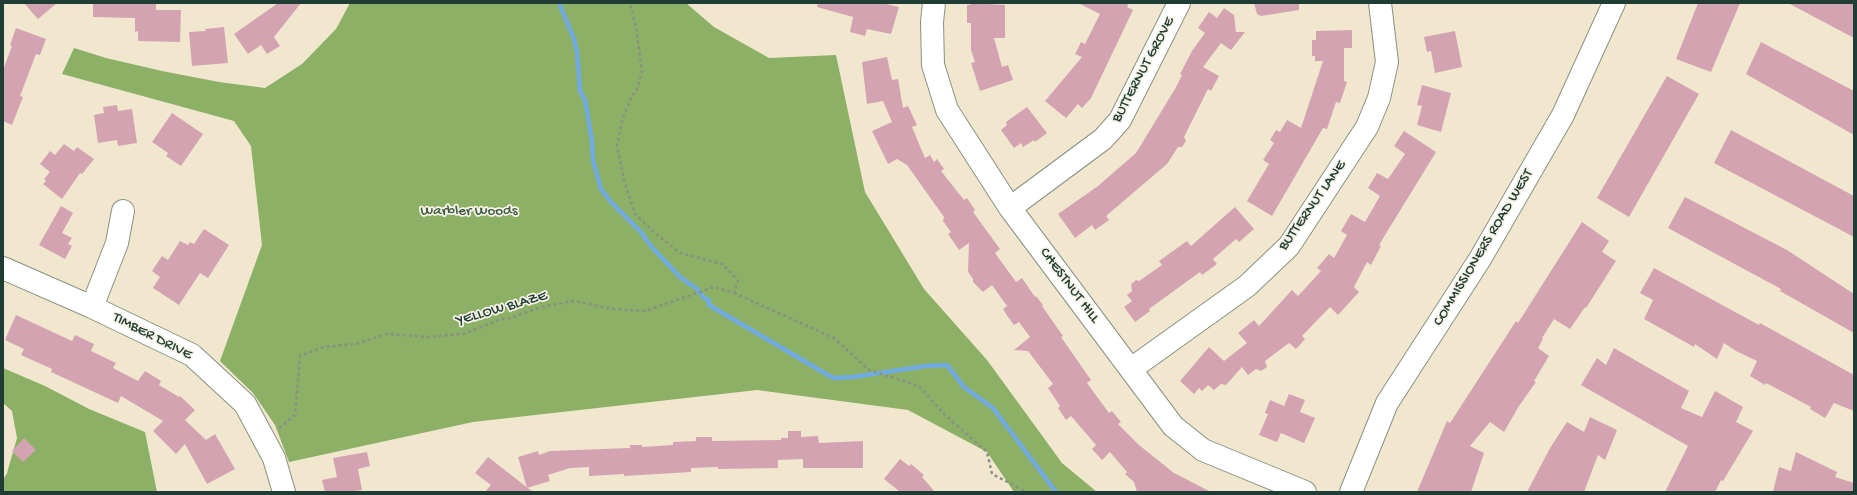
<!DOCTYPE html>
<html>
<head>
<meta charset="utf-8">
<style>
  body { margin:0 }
  #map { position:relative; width:1857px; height:495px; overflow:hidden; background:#f1e7cf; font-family:"Gochi Hand",sans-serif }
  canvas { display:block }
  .frame { position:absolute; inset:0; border:4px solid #1f3d34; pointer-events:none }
</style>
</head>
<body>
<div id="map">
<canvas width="1857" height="495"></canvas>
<div class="frame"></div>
</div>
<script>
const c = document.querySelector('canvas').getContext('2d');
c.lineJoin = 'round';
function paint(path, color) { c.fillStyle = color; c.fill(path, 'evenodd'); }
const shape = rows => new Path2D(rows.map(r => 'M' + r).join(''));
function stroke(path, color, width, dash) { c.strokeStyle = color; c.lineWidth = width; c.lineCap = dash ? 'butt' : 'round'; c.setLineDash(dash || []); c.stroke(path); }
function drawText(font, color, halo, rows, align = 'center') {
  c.font = font + ' "Gochi Hand",sans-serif'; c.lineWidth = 3.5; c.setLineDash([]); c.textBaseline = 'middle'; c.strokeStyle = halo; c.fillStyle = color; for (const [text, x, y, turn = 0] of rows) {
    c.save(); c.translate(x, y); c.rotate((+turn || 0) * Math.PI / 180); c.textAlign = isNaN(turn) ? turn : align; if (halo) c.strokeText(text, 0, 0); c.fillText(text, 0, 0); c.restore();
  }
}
paint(shape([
  [350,3,686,3,714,27,769,58,836,55,865,192,924,289,987,360,1062,463,1097,492,1014,492,987,452,908,410,757,390,473,422,289,462,275,425,253,393,220,361,262,245,251,146,234,121,62,74,74,48,106,58,162,71,219,82,265,88,302,64,336,29],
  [3,368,45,386,89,409,145,432,157,492,3,492,3,480,7,473,17,438,12,411,3,403]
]), '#8cb065');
stroke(shape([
  [559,3,574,39,577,52,580,91,585,100,592,141,593,160,601,189,611,202,640,231,651,246,680,277,697,289,704,298,709,300,709,305,833,378,853,377,926,366,947,365,964,387,993,408,1056,492]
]), '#71abe1', 4.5);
paint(shape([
  [24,3,57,3,38,19],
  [93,3,156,3,156,10,181,10,180,42,138,41,138,31,135,32,135,18,93,17],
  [278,3,301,3,274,37,280,46,267,54,261,45,248,54,234,34],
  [818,3,882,3,899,7,891,34,867,29,865,36,850,32,853,17,817,7],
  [970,3,1005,5,1005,38,994,38,1002,67,1008,65,1013,80,980,91,971,63,975,62,971,50,971,23,967,23,967,5,970,5],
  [1078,3,1129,3,1127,7,1133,10,1091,98,1082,108,1078,104,1066,118,1045,101,1082,57,1075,54,1081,42,1085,44,1100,14],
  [1254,3,1299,3,1299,10,1261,16,1257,14],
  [1698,3,1740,3,1711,72,1676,59],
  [1788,3,1854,3,1854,38],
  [1224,8,1234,15,1236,32,1245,32,1231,50,1221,43,1203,67,1219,76,1211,91,1208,89,1184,137,1186,141,1182,147,1178,147,1167,164,1106,216,1109,220,1095,230,1092,225,1075,238,1058,214,1098,186,1136,153,1175,89,1182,75,1180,74,1192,51,1205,33,1198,28,1209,12,1217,18],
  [224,27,228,63,192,66,189,32,206,31,205,29],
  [16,28,46,39,40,55,36,54,20,96,23,97,12,125,3,121,3,70,12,46,10,45],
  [1352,30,1352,48,1344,48,1344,81,1347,82,1340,103,1336,102,1327,129,1323,128,1272,216,1247,201,1269,164,1263,160,1274,143,1270,140,1276,130,1280,132,1287,120,1301,128,1323,61,1315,61,1315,56,1312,56,1312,40,1316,40,1316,31],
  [1455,31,1462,67,1435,73,1431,51,1427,52,1424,37],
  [1761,42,1854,91,1854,135,1746,74],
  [887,57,892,80,898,79,903,108,908,106,917,125,912,127,925,158,930,155,934,162,937,159,944,169,941,171,964,200,967,198,975,210,973,212,1000,249,995,253,1016,282,1022,278,1035,297,1036,296,1043,305,1042,306,1063,336,1061,337,1091,380,1087,383,1109,413,1112,411,1121,422,1118,424,1139,445,1174,473,1211,492,1137,492,1134,482,1125,474,1127,472,1110,452,1102,460,1092,449,1096,445,1071,416,1066,420,1058,408,1060,406,1048,388,1053,384,1028,351,1014,350,1030,337,1019,322,1014,325,1008,317,1003,309,1007,306,992,285,983,292,973,282,973,279,968,272,969,243,959,250,948,234,951,232,943,221,944,217,907,165,897,159,888,164,872,131,892,122,883,101,867,104,862,62],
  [1667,76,1699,94,1629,217,1597,198],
  [1422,85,1451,93,1441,132,1417,125,1422,106,1417,105],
  [117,105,118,111,132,109,137,143,118,146,117,140,98,143,94,115,104,113,103,107],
  [1027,107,1047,133,1035,142,1034,140,1023,147,1021,143,1014,148,1001,130,1007,125,1006,122],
  [172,113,203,134,181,166,166,156,168,153,152,142],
  [1731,130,1854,196,1854,237,1714,163],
  [1404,131,1436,152,1379,245,1381,246,1371,265,1367,262,1354,287,1359,292,1338,315,1330,307,1302,336,1305,339,1296,349,1289,343,1265,361,1267,367,1261,371,1256,369,1248,375,1242,367,1226,385,1221,384,1214,390,1208,385,1202,391,1199,388,1194,394,1180,381,1209,347,1224,361,1247,343,1238,333,1254,320,1259,326,1292,290,1298,296,1321,271,1317,268,1329,254,1334,258,1347,235,1341,231,1351,214,1365,222,1380,196,1368,188,1377,173,1388,179,1405,154,1394,146],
  [64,144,74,151,77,147,94,159,82,174,80,173,62,199,43,184,46,181,44,179,50,172,40,164,50,151,55,155],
  [1685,197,1787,250,1854,294,1854,333,1780,291,1781,289,1668,228],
  [61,206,73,213,62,233,72,238,68,244,72,246,65,259,39,245],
  [1235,207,1254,229,1239,242,1236,239,1213,259,1217,264,1202,275,1200,272,1149,309,1150,311,1135,322,1124,307,1132,301,1127,295,1132,291,1131,284,1136,280,1139,281,1162,265,1159,261,1187,241,1191,246],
  [1582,222,1609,241,1602,252,1616,261,1586,308,1585,307,1570,329,1554,319,1542,338,1543,339,1538,348,1549,356,1534,381,1536,382,1519,406,1504,432,1490,422,1470,446,1484,453,1471,492,1417,492,1447,421,1450,423,1516,321,1518,323],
  [204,229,229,245,208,278,200,273,179,305,153,288,160,277,152,271,162,256,168,260,180,241,188,245,190,242,194,244],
  [1654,268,1759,325,1760,323,1854,375,1854,411,1834,403,1825,418,1810,409,1811,407,1766,383,1765,385,1750,376,1757,361,1736,351,1724,343,1717,359,1695,344,1694,347,1644,319,1653,300,1640,293],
  [16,315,72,341,75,335,94,344,91,351,116,363,113,368,138,381,145,371,161,381,159,385,179,397,180,396,195,410,185,420,206,440,215,434,235,469,207,484,185,444,176,454,153,431,163,421,121,396,118,403,51,372,52,369,21,355,24,349,5,340],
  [1614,348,1689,391,1681,408,1702,417,1715,391,1743,407,1736,422,1753,431,1723,481,1721,480,1715,492,1665,492,1688,446,1581,385,1597,358,1606,365],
  [1289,394,1305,400,1300,412,1315,418,1304,443,1281,433,1277,442,1259,435,1268,414,1265,413,1270,400,1284,406],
  [1590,417,1617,430,1605,460,1598,455,1584,492,1527,492,1550,448,1567,422,1584,432],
  [788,431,801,431,801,437,818,436,819,443,863,441,863,468,803,468,803,459,778,460,778,468,718,469,718,467,691,468,691,472,624,476,624,474,589,476,589,467,570,468,548,475,550,481,527,488,518,457,538,451,539,455,550,451,630,448,630,445,642,445,642,447,673,445,673,442,696,441,696,437,712,437,712,441,781,440,781,438,788,438],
  [24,438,36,450,23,462,12,451],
  [367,452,370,466,358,469,362,490,349,492,325,492,322,480,337,477,333,458],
  [1796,452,1837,472,1835,477,1854,483,1854,492,1773,492,1779,467,1791,471],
  [488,457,533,492,485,492,491,485,475,473],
  [900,459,909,466,911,464,924,475,922,477,935,492,900,492,884,479]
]), '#d4a3b2');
const minor = shape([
  [934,3,932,22,933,65,947,110,1010,208,1173,426,1203,450,1305,492],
  [1010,208,1103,139,1120,120,1179,3],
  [3,268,92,307,192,355,245,404,274,458,284,492],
  [92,307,117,243,123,211],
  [1131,369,1247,286,1289,246,1367,127,1379,98,1387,62,1380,3]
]);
const major = shape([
  [1351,492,1387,403,1480,259,1563,115,1614,3]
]);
stroke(minor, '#889282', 24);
stroke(major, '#889282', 24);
stroke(shape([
  [734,293,834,338,869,370,919,386,945,415,987,452,992,474,1027,492],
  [279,428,295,415,300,356,324,347,356,344,387,334,428,337,464,334,501,319,508,319,541,307,574,301,612,309,645,311,714,287,734,293,738,280,722,264,680,253,655,233,635,214,624,180,617,146,623,117,632,96,637,89,642,71,636,27,630,3]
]), '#889282', 2.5, [3, 3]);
stroke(minor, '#fff', 22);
stroke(major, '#fff', 22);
drawText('15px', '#1f3d34', '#f7f3e8', [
  ["BUTTERNUT GROVE",1144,70,-62],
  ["BUTTERNUT LANE",1313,206,-55],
  ["COMMISSIONERS ROAD WEST",1484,248,-59],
  ["CHESTNUT HILL",1069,286,53],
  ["YELLOW BLAZE",502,309,-16],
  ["TIMBER DRIVE",152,337,27]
]);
drawText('15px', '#3c5a41', '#f7f3e8', [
  ["Warbler Woods",469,212]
]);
</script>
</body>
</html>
